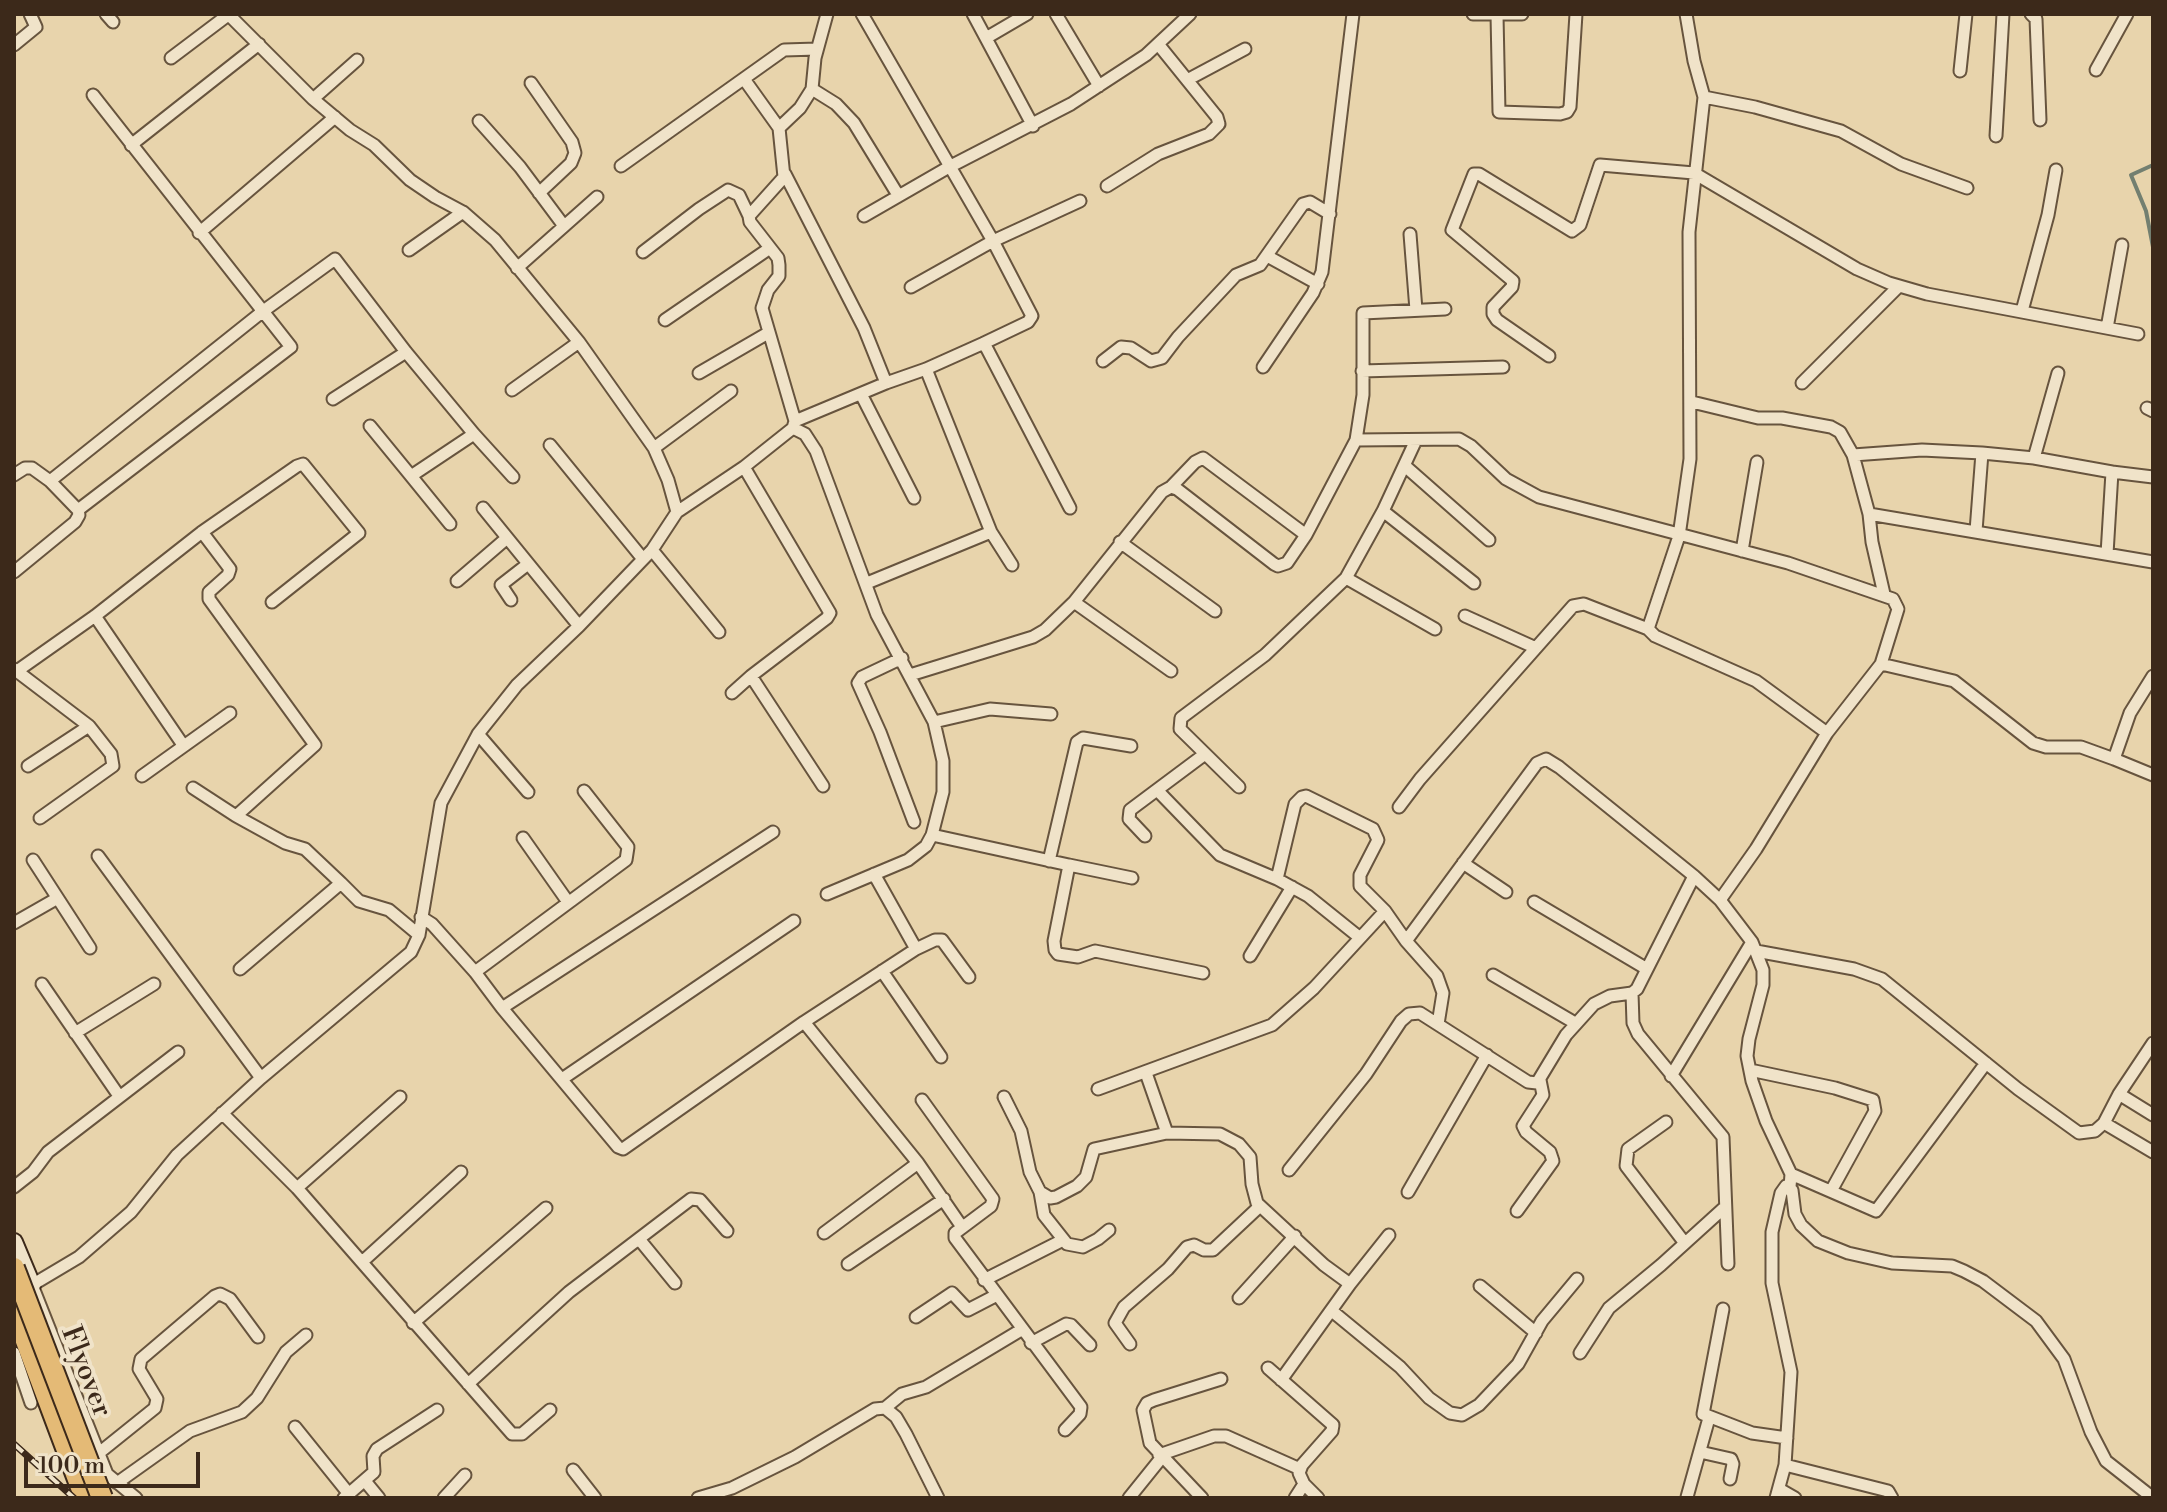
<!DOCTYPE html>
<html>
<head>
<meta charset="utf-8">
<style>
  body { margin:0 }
  #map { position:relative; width:2167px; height:1512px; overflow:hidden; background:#e8d4ac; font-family:"Libre Bodoni",serif }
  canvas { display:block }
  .frame { position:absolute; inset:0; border:16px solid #3c291a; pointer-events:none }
  .scale { position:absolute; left:24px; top:1452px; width:176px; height:36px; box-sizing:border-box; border:4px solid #3c291a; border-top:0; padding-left:10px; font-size:24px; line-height:28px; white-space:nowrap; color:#3c291a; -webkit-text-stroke:6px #f0e3c9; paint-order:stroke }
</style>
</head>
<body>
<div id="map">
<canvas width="2167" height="1512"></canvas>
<div class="frame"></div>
<div class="scale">100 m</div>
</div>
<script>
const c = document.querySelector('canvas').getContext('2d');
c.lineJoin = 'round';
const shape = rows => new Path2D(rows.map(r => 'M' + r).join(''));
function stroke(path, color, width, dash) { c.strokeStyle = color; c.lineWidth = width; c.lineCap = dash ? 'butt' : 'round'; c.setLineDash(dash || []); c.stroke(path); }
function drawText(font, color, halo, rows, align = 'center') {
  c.font = font + ' "Libre Bodoni",serif'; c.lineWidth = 8; c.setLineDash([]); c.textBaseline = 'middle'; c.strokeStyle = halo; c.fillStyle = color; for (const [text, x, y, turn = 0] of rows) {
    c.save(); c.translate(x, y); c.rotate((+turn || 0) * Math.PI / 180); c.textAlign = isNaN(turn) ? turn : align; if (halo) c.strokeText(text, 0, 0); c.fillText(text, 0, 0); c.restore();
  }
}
stroke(shape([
  [2153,165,2131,175,2146,211,2153,247]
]), '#737f70', 4);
const street = shape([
  [106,14,113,22],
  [228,14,313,99,350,130,374,145,410,180,435,197,463,212,495,240,579,342,654,448,668,480,677,512],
  [862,14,993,241,1032,316,1028,322,984,343,926,369,886,383],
  [973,14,1033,126],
  [1056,14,1099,86],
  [1473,14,1522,14],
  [1686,14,1694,61,1704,97,1689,232,1690,459,1679,536,1648,629,1655,636,1756,681,1827,733],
  [2031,14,2036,19,2040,120],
  [1497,15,1499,112,1560,114,1567,112,1570,107,1576,14],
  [986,38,1027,14],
  [14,45,36,27,30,14],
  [171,58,228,15],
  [2096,70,2127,14],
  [1960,71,1966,14],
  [744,79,779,128],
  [1187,80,1245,49],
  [531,83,572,142,575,153,571,163,539,193],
  [812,89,836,104,854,123,898,195],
  [1704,97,1755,107,1841,131,1901,164,1967,188],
  [313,99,357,60],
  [479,121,520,167,564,226],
  [1996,136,2003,14],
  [131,145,259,44],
  [621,166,784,50,817,49],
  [785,174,864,328,886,383,795,421],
  [1107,186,1158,154,1209,134,1219,124,1217,117,1158,44],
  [864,216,949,167,1071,104,1146,55,1190,14],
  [199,233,335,117],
  [1410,234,1416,310],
  [409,250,463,212],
  [643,252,699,209,728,190,739,195,749,216],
  [1267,256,1318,284],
  [517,268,597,197],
  [911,287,993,241,1080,201],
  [2022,311,2048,215,2056,170],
  [665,320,770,248],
  [2107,328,2122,245],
  [984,343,1070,508],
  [1549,356,1497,320,1493,314,1493,307,1512,287,1513,281,1452,230,1474,174,1479,174,1572,231,1580,225,1600,165,1694,173,1857,269,1889,283,1927,294,2138,334],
  [1103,361,1121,347,1131,348,1151,361,1162,358,1178,337,1236,275,1260,265,1303,204,1310,202,1330,214],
  [1263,367,1313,293,1322,272,1353,14],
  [926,369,991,532,1012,565],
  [1362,371,1503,367],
  [699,373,768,333],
  [1802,383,1899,286],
  [512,390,579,342],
  [861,394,914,498],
  [333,399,406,352],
  [1692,402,1758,418,1782,418,1831,427,1840,432,1853,455,1869,514,1872,542,1884,594],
  [2147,408,2153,411],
  [370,426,411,476],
  [793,428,805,434,816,451,877,615,934,722,943,761,943,792,932,835,926,846,908,860,827,894],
  [474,434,513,477],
  [1356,440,1459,439,1471,446,1506,479,1539,497,1788,563,1893,599,1898,609,1881,664,1827,733,1756,849,1720,900],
  [550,445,643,559],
  [654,448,731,391],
  [1853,455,1922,450,1982,453,2034,458,2112,472],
  [2034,458,2058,373],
  [1405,466,1489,540],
  [14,475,25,468,32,468,50,481,78,510,79,515,75,522,14,572],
  [50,481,262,312,335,259,406,352,474,434,411,476,450,524],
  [1171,487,1195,462,1203,458,1306,535],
  [483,508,579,626],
  [78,510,291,347,93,95],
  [1383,511,1474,583],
  [1869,514,2153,562],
  [1976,531,1982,453],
  [1120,542,1215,611],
  [652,550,719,632],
  [1742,551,1757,462],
  [2107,554,2112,472,2153,477],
  [1346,578,1435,629],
  [457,581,507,538],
  [867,583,991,532],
  [511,600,501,585,528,564],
  [1074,602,1171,671],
  [95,616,183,745],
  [1465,616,1536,648],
  [902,658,862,677,858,683,880,732,914,822],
  [1881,664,1954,681,2033,743,2046,747,2081,747,2114,759,2130,713,2153,676],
  [14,669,89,726,28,766],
  [17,671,95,616,202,532,297,466,303,464,359,533,272,602],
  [910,675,1033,637,1045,630,1074,602,1162,492,1171,487,1177,489,1274,564,1278,566,1287,563,1306,535,1356,440,1363,395,1363,313,1445,309],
  [751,676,823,786],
  [732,693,751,676,827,618,830,613,744,467],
  [934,722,990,709,1051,714],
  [478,734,528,792],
  [2114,759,2153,775],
  [142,776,230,713],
  [1239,787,1180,729,1181,718,1265,655,1346,578,1383,511,1416,440],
  [193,788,236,816,315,745,209,599,209,592,228,575,230,569,202,532],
  [1157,790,1220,855,1277,879,1308,896,1359,937],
  [1399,807,1420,779,1573,606,1584,604,1648,629],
  [236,816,285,843,305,849,341,883,240,969],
  [40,818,113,766,111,754,89,726],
  [932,835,1069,865,1054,941,1055,950,1058,954,1078,957,1095,951,1203,973],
  [1145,836,1129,819,1130,810,1205,754],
  [523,838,568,902],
  [98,856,261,1078],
  [33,860,90,948],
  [1049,861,1077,742,1083,738,1131,746],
  [1463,863,1506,892],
  [1069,865,1132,878],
  [874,874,916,949,935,940,942,940,969,977],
  [1277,879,1295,804,1302,797,1306,796,1373,829,1378,840,1360,875,1360,886,1385,911,1406,941,1437,976,1443,993,1438,1024],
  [341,883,359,901,389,910,419,935],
  [1534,902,1647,969],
  [421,917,432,924,475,972,502,1008,618,1147,623,1149,804,1022,916,949],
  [14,923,56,899],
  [1406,941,1537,763,1546,759,1559,767,1694,876,1720,900,1752,942,1763,970,1763,985,1749,1039,1747,1056,1752,1081,1766,1121,1791,1174,1790,1187],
  [1756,951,1854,969,1882,979,2018,1089,2079,1133,2095,1131,2104,1123,2119,1094,2153,1043],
  [1250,956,1292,887],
  [882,971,941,1057],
  [475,972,626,860,628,847,584,791],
  [1493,975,1575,1023],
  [42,984,119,1096],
  [1632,993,1633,1023,1638,1034,1723,1137,1728,1264],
  [502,1008,773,832],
  [804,1022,918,1163,962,1227],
  [75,1033,154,984],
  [1750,1070,1835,1088,1873,1100,1875,1111,1831,1191],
  [1146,1073,1167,1133,1220,1134,1239,1144,1250,1157,1252,1184,1257,1203,1324,1265,1350,1284,1389,1235],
  [1671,1076,1752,942],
  [562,1079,794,921],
  [1098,1089,1272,1025,1314,988,1385,911],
  [2119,1094,2153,1115],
  [1004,1097,1021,1131,1030,1172,1040,1192,1050,1198,1056,1197,1077,1186,1086,1177,1094,1149,1167,1133],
  [922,1100,993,1199,991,1206,955,1233,955,1238,1081,1407,1080,1414,1065,1430],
  [222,1113,297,1188,512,1434,522,1434,550,1410],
  [1666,1122,1628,1149,1626,1166,1684,1242],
  [2104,1123,2153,1152],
  [1289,1170,1366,1074,1401,1021,1409,1014,1420,1013,1528,1082,1537,1083,1566,1035,1594,1004,1610,996,1632,993,1637,989,1694,876],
  [1791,1174,1876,1211,1986,1063],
  [14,1187,33,1172,48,1152,178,1052],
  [297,1188,400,1097],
  [1040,1192,1044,1215,1067,1244,1083,1247,1098,1239,1109,1230],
  [1408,1192,1487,1055],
  [1517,1211,1553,1161,1550,1152,1526,1132,1523,1126,1543,1095,1540,1080],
  [824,1233,918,1163],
  [639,1239,675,1283],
  [362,1262,461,1172],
  [848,1264,944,1199],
  [984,1280,1063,1240],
  [1480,1286,1536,1333],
  [1239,1298,1295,1236],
  [1723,1309,1703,1414,1752,1433,1787,1438],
  [1332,1311,1400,1367,1429,1398,1450,1413,1462,1415,1479,1405,1518,1364,1542,1321,1577,1279],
  [916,1317,952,1293,968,1310,995,1296],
  [413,1323,546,1208],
  [1031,1343,1066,1324,1071,1325,1090,1345],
  [1130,1344,1115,1323,1124,1307,1168,1269,1187,1247,1194,1245,1204,1250,1213,1250,1260,1206],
  [14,1353,31,1403],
  [1580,1353,1609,1308,1661,1265,1725,1207],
  [1268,1368,1333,1425,1332,1431,1302,1465,1299,1473,1304,1484,1295,1498],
  [1281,1380,1350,1284],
  [468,1384,569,1292,691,1199,700,1200,727,1231],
  [885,1408,902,1394,926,1387,1021,1330],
  [295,1427,349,1494],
  [1700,1452,1731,1459,1733,1464,1730,1479],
  [99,1453,155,1408,157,1399,139,1369,141,1359,215,1296,220,1294,230,1299,258,1337],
  [1159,1455,1214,1436,1226,1436,1300,1469],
  [1785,1465,1888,1491,1892,1498],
  [573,1470,595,1498],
  [365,1481,379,1498],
  [117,1483,190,1431,242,1412,257,1398,286,1352,306,1335],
  [1304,1484,1318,1498],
  [1781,1490,1795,1498],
  [1687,1497,1709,1418],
  [136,1498,107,1474,32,1285,79,1257,131,1212,177,1155,261,1078,411,952,419,935,441,803,478,734,517,685,579,626,652,550,677,512,744,467,793,428,795,421,762,308,768,290,779,276,779,265,778,258,750,222,749,216,784,177,779,128,800,108,812,89,815,58,827,14],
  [344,1498,374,1472,373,1456,377,1449,437,1410],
  [444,1498,465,1475],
  [698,1498,732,1488,795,1457,875,1409,885,1408,896,1417,906,1434,938,1498],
  [1129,1498,1162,1457],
  [1202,1498,1150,1443,1143,1410,1147,1403,1154,1400,1221,1379],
  [1776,1498,1785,1465,1791,1372,1772,1283,1772,1232,1781,1193,1786,1186,1792,1190,1795,1214,1801,1225,1818,1241,1848,1253,1892,1263,1952,1266,1964,1271,1983,1281,2036,1321,2064,1359,2091,1432,2106,1461,2153,1498]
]);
const secondary = shape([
  [14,1242,32,1285,14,1292]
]);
const highway = shape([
  [14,1309,85,1498]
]);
stroke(street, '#67543e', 15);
stroke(secondary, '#3c291a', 20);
stroke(highway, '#3c291a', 24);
stroke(street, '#f0e3c9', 11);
stroke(secondary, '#f0e3c9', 16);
stroke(highway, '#e4ba76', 20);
const rail = shape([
  [14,1444,74,1498]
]);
stroke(rail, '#3c291a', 7);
stroke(rail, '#f0e3c9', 4, [12]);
const highwayBridge = shape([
  [14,1268,102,1498]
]);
stroke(highwayBridge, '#3c291a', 24, []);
stroke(highwayBridge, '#e4ba76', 20);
drawText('28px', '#3c291a', '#f0e3c9', [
  ["Flyover",85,1372,69]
]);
</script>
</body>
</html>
